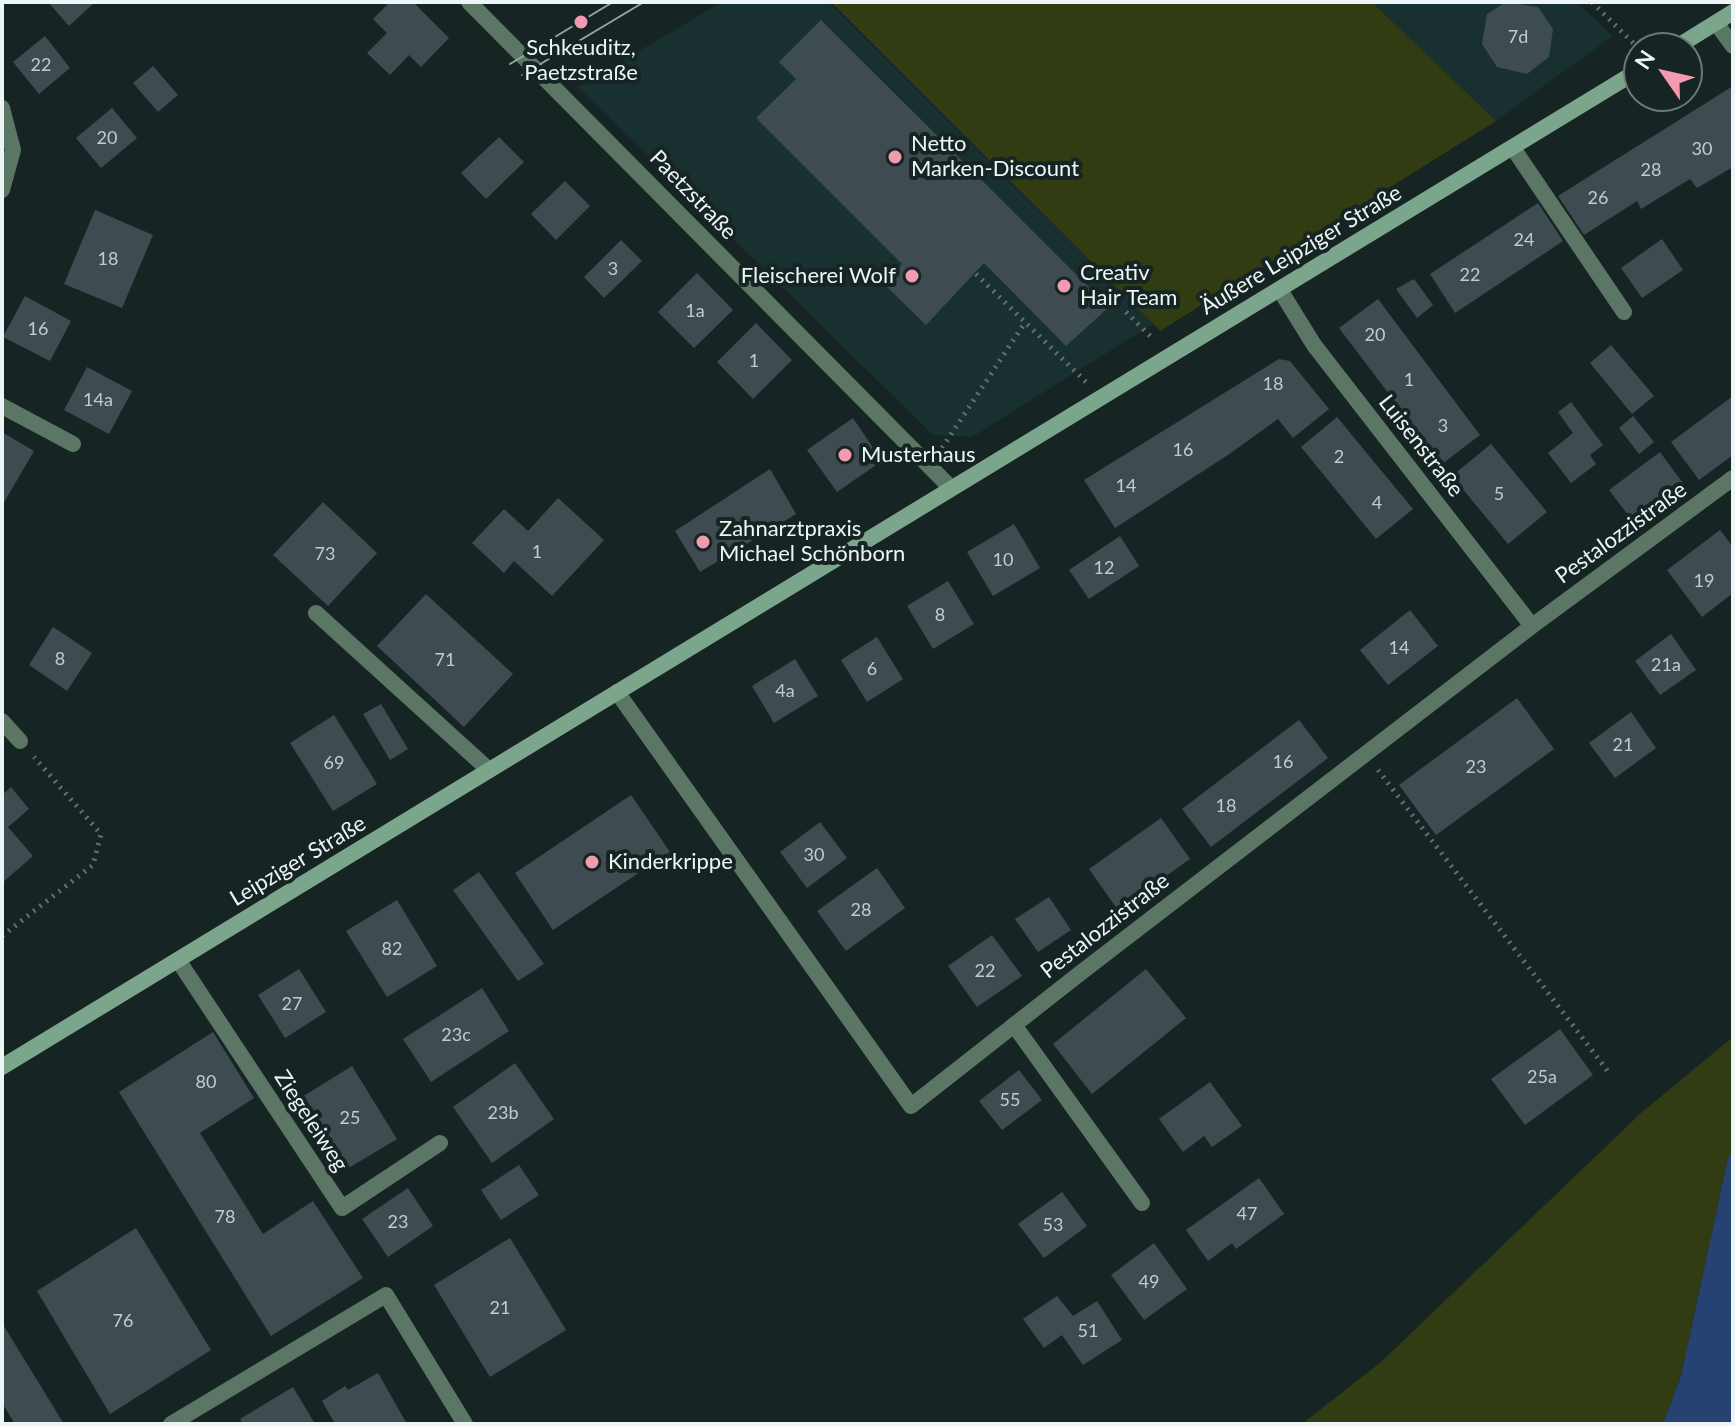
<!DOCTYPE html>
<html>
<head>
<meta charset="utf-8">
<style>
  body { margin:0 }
  #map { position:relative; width:1735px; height:1426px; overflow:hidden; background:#162524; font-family:Lato,sans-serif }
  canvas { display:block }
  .frame { position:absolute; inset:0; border:4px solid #edf6f6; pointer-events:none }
  .north { position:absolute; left:1623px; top:32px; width:80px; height:80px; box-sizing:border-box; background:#162524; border:2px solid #6c7978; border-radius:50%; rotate:304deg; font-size:22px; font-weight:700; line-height:32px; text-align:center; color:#edf6f6 }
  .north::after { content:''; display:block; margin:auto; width:28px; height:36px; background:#f29aaf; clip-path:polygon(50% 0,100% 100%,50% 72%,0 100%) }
</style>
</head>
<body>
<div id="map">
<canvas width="1735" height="1426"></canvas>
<div class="frame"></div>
<div class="north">N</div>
</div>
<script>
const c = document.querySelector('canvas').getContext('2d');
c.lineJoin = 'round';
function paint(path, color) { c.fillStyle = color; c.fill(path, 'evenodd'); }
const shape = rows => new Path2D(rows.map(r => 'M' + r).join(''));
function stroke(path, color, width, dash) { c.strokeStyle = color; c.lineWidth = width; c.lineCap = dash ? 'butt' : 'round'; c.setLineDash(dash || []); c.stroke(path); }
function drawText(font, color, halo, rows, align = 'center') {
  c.font = font + ' Lato,sans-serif'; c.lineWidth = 8; c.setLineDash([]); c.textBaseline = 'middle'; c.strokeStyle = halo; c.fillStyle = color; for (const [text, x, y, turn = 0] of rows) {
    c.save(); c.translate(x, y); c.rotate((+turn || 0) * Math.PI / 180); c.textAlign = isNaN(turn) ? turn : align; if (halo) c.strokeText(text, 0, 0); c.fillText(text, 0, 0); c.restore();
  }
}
paint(shape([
  [722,2,828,2,1153,324,972,437,933,435,578,87],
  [1372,2,1577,2,1612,36,1496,121]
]), '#18302f');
paint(shape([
  [831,2,1372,2,1496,121,1160,331],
  [1733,1037,1733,1149,1728,1158,1681,1376,1663,1424,1302,1424,1381,1362,1642,1112]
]), '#313c12');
paint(shape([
  [1733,1149,1733,1424,1663,1424,1681,1376,1728,1158]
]), '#264273');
paint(shape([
  [48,2,95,2,69,26],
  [390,2,413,2,449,38,421,67,409,55,390,75,367,53,387,33,373,19],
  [1506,2,1538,7,1553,29,1549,57,1527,74,1497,67,1482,44,1487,14],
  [821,20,1109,307,1066,346,984,263,926,325,884,284,902,264,756,118,796,79,779,62],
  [45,36,70,68,39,94,13,62],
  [153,66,178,95,158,112,133,83],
  [1733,86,1733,167,1697,188,1690,179,1641,209,1637,201,1584,235,1558,196],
  [112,108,137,138,101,168,76,138],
  [499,137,524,162,486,199,461,173],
  [565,181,590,206,556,240,531,214],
  [1538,203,1563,241,1455,313,1430,274],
  [95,210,153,235,122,308,64,284],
  [1662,239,1683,270,1642,298,1621,268],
  [621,240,642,261,604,298,584,277],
  [697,273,733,310,694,348,658,312],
  [1414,279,1433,305,1417,318,1396,289],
  [25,296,71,321,50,361,3,337],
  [1378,299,1480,435,1442,464,1339,328],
  [756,323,792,360,753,399,717,362],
  [1611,345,1654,396,1632,414,1590,363],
  [1279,359,1290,361,1329,409,1293,438,1278,419,1228,455,1115,528,1084,480],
  [87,367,132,391,109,434,64,410],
  [1733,396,1733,455,1699,480,1671,442],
  [1571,402,1603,445,1590,455,1596,464,1571,483,1548,453,1573,433,1558,412],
  [1633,416,1654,442,1639,454,1619,428],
  [1337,417,1413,509,1376,539,1301,447],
  [853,418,882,461,837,492,807,450],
  [2,432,34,451,2,506],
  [1491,444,1547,512,1508,544,1452,476],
  [1660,452,1688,490,1638,528,1609,490],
  [770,469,796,514,700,572,675,531],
  [558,498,604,540,552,596,514,561,504,573,472,543,504,509,528,531],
  [323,502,377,553,328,606,273,555],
  [1014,524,1040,568,993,596,967,552],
  [1720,530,1733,547,1733,593,1702,617,1667,570],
  [1120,536,1139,566,1089,599,1069,570],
  [948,581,974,624,933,649,907,606],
  [426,594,513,674,464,727,377,646],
  [1410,610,1438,646,1388,685,1360,650],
  [53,627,92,653,67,691,29,665],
  [1671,634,1696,670,1660,695,1635,661],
  [877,637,903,679,867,702,841,660],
  [795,659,818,696,774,723,752,686],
  [1517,698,1554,749,1436,835,1399,785],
  [381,704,408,749,390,760,363,714],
  [1631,712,1656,748,1615,778,1589,743],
  [334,715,377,784,333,811,290,743],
  [1299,720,1328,758,1211,847,1182,809],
  [11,787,29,809,8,827,33,856,2,883,2,795],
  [631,795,670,852,553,930,515,873],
  [1161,818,1190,859,1118,910,1089,869],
  [820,822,847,858,807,888,780,852],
  [877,868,905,908,846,951,817,911],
  [479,872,544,964,518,981,453,890],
  [1049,897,1071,930,1038,952,1015,919],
  [397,900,437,966,387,997,346,931],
  [992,935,1022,976,977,1007,948,966],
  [299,969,326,1012,285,1038,258,995],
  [1146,969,1186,1018,1092,1094,1053,1044],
  [482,988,509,1031,431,1082,403,1039],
  [1560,1029,1593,1075,1525,1125,1491,1079],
  [213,1032,254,1098,200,1133,263,1234,313,1201,363,1278,271,1336,119,1092],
  [515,1063,554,1119,492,1163,453,1107],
  [352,1066,397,1139,347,1169,302,1097],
  [1019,1070,1042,1100,1002,1130,979,1101],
  [1210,1082,1242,1126,1212,1147,1204,1136,1183,1152,1159,1119],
  [519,1165,539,1195,501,1220,481,1190],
  [1259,1178,1284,1214,1236,1249,1232,1243,1208,1261,1186,1230],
  [408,1188,433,1226,388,1257,362,1219],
  [1062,1192,1087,1226,1044,1258,1018,1224],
  [136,1228,211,1350,110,1414,37,1291],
  [510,1238,566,1330,490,1377,434,1285],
  [1154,1243,1187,1289,1144,1320,1111,1275],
  [1057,1296,1073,1316,1097,1301,1122,1340,1083,1365,1062,1335,1044,1348,1023,1319],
  [2,1323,64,1424,15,1424,2,1403],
  [378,1373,407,1424,335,1424,322,1401,345,1386,348,1390],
  [293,1387,315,1424,243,1424,240,1419]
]), '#3e4c52');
stroke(shape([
  [1592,2,1638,48],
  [976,274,1087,383],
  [1126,312,1154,340],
  [942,448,1024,324],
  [1378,770,1610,1074],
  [2,936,93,865,101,834,34,757]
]), '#63706f', 5, [2, 6]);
stroke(shape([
  [1513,148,1624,312],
  [2,406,73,444],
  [316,613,489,770],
  [1014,1025,1142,1203]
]), '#5b7665', 16);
stroke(shape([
  [469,2,951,488],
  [1716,23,1733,46],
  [2,108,13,150,2,190],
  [1280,290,1314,345,1532,626],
  [617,692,911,1106,1083,971,1532,626,1733,478],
  [2,721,20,741],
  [178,960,342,1208,440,1143],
  [171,1424,386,1295,465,1424]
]), '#5b7665', 16);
stroke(shape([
  [1675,48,1733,12],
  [2,1067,1639,70]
]), '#7ba68b', 16);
stroke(shape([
  [510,64,613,2],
  [522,75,644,2]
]), '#98a4a3', 2);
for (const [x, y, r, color] of [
  [581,22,8,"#f29aaf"],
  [895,157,8,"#f29aaf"],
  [912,276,8,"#f29aaf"],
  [1064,286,8,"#f29aaf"],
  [845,455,8,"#f29aaf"],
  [703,542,8,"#f29aaf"],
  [592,862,8,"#f29aaf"]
]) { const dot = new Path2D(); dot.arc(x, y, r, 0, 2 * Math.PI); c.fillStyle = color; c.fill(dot); stroke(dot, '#162524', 3); }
drawText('18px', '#c1cccd', null, [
  ["7d",1518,37],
  ["22",41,65],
  ["20",107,138],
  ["30",1702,149],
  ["28",1651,170],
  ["26",1598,198],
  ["24",1524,240],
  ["18",108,259],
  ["3",613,269],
  ["22",1470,275],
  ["1a",695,311],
  ["16",38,329],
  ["20",1375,335],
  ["1",754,361],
  ["1",1409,380],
  ["18",1273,384],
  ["14a",98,400],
  ["3",1443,426],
  ["16",1183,450],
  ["2",1339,457],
  ["14",1126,486],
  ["5",1499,494],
  ["4",1377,503],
  ["1",537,552],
  ["73",325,554],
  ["10",1003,560],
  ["12",1104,568],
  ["19",1704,581],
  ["8",940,615],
  ["14",1399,648],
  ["8",60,659],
  ["71",445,660],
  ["21a",1666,665],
  ["6",872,669],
  ["4a",785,691],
  ["21",1623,745],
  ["16",1283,762],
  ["69",334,763],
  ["23",1476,767],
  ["18",1226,806],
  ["30",814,855],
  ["28",861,910],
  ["82",392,949],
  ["22",985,971],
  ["27",292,1004],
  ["23c",456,1035],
  ["25a",1542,1077],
  ["80",206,1082],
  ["55",1010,1100],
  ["23b",503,1113],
  ["25",350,1118],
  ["47",1247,1214],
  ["78",225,1217],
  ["23",398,1222],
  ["53",1053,1225],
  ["49",1149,1282],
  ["21",500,1308],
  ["76",123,1321],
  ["51",1088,1331]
]);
drawText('22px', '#edf6f6', '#162524', [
  ["Schkeuditz,",581,48,"center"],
  ["Paetzstraße",581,73,"center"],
  ["Netto",911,144],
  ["Marken-Discount",911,169],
  ["Creativ",1080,273],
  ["Hair Team",1080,298],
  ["Fleischerei Wolf",896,276,"right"],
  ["Musterhaus",861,455],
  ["Zahnarztpraxis",719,529],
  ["Michael Schönborn",719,554],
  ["Kinderkrippe",608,862]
], 'left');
drawText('22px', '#edf6f6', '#162524', [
  ["Paetzstraße",693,195,46],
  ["Äußere Leipziger Straße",1301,250,-31],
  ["Luisenstraße",1421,446,52],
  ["Pestalozzistraße",1621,533,-36],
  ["Leipziger Straße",298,861,-31],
  ["Pestalozzistraße",1105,926,-38],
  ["Ziegeleiweg",311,1121,57]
]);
</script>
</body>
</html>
